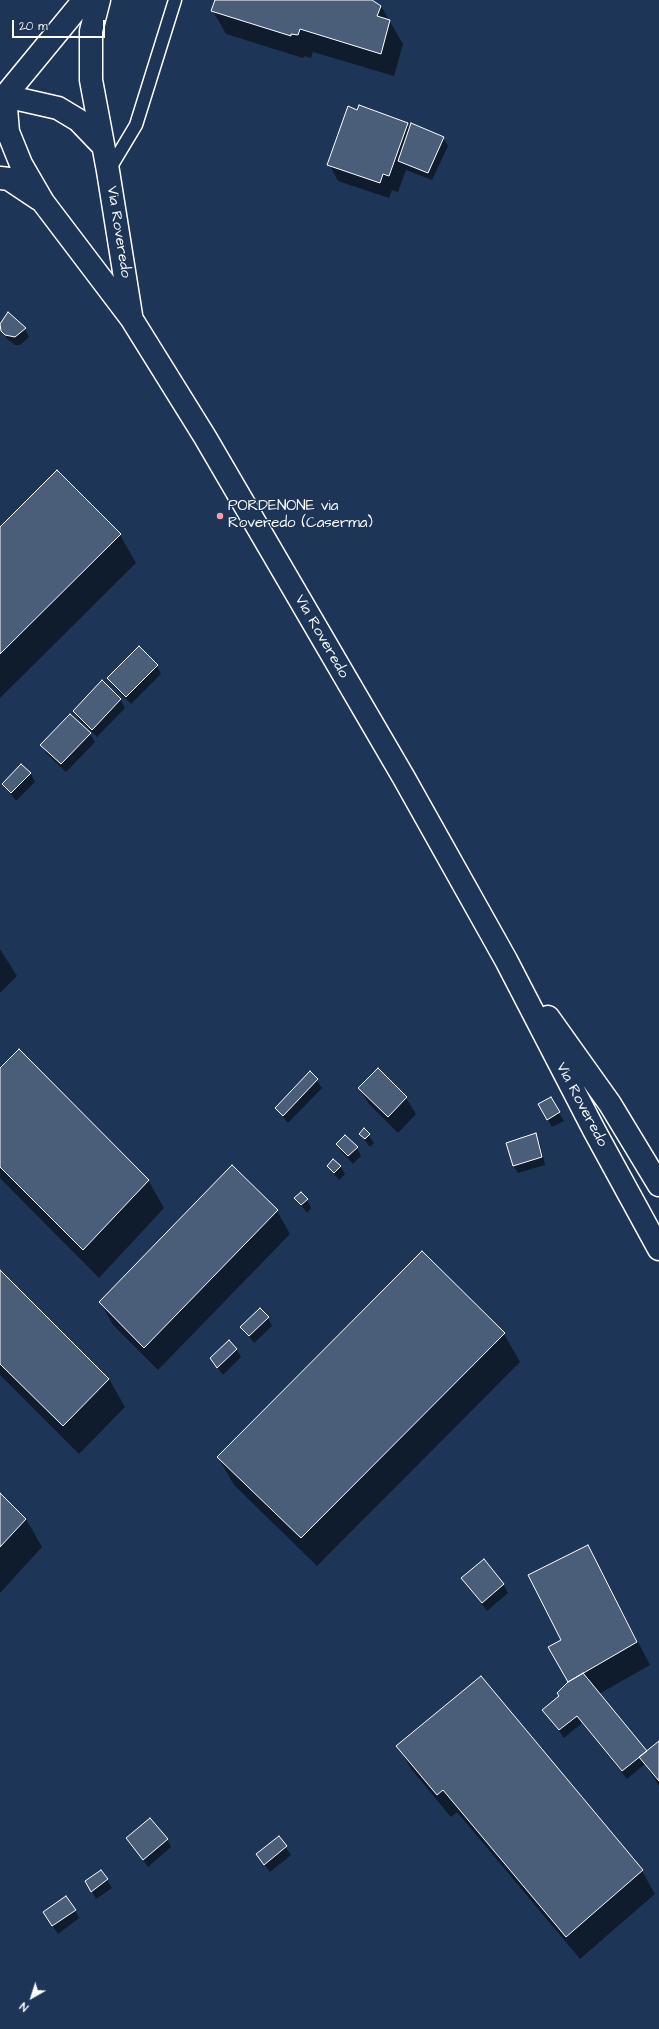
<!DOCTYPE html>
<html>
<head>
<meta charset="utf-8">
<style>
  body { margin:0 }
  #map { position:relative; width:659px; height:2029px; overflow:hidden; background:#1d3557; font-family:"Architects Daughter",sans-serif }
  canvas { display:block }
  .north { position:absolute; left:12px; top:1977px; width:40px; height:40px; -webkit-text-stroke:3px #1d3557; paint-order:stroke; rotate:219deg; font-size:11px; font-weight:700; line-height:16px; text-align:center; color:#fff }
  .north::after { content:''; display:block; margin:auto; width:14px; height:18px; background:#fff; clip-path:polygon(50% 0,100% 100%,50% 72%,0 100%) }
  .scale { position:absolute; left:12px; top:20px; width:93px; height:18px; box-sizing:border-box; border:2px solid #fff; border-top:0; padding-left:5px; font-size:12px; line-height:14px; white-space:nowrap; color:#fff; -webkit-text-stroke:3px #1d3557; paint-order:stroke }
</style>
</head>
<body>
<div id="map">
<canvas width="659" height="2029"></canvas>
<div class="north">N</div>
<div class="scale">20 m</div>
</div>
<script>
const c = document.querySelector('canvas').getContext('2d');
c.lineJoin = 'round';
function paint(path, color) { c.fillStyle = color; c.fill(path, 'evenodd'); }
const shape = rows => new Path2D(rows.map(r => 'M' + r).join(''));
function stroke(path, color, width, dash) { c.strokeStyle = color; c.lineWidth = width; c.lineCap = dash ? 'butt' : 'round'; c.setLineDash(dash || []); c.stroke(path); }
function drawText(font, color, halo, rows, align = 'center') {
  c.font = font + ' "Architects Daughter",sans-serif'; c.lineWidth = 3; c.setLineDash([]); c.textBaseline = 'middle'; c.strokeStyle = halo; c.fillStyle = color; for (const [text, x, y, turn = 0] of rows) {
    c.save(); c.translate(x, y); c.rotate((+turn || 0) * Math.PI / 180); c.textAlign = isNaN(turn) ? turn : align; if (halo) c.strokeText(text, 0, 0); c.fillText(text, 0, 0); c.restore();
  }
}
paint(shape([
  [216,0,370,0,381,6,403,44,394,76,313,52,311,58,304,56,303,58,226,34,213,11],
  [358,111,407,124,410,129,443,138,448,146,432,180,406,170,398,192,392,190,389,198,338,181,329,164],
  [8,313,25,329,29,337,20,345,15,345,7,339,2,331],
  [0,529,120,535,136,563,0,698],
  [157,666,161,674,131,704,113,686,109,678],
  [102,682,121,700,125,708,97,737,79,719,74,711],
  [70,715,90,734,95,742,66,772,46,753,41,745],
  [21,765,31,774,35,782,16,801,3,784],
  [0,949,17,976,0,993],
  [0,1069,148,1180,164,1208,99,1278,0,1178],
  [378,1070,406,1098,416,1114,398,1133,369,1104,359,1088],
  [310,1072,322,1088,288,1123,276,1108],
  [550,1098,564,1121,552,1127,539,1104],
  [364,1129,374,1143,370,1147,360,1134],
  [535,1135,540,1143,545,1165,518,1173,513,1165],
  [337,1144,357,1148,361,1156,353,1164,342,1152],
  [328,1166,340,1166,345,1174,339,1180],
  [296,1198,307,1200,311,1208,307,1213],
  [277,1211,290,1234,158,1370,113,1325,100,1302],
  [0,1271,109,1379,125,1407,79,1454,0,1375],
  [268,1318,272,1326,254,1343,242,1327],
  [504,1334,520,1362,317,1566,234,1485,218,1457],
  [236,1349,241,1357,223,1375,211,1359],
  [0,1494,26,1519,42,1547,0,1593],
  [588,1546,650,1665,599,1694,647,1752,659,1742,659,1786,645,1764,627,1779,582,1723,564,1738,544,1710,560,1696,569,1682,563,1640],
  [462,1578,503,1584,508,1593,487,1611],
  [480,1677,642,1871,655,1894,580,1959,457,1812,451,1817,411,1769,398,1746],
  [128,1838,167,1839,171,1847,148,1867],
  [279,1838,291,1855,270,1872,257,1855],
  [107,1880,112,1888,96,1899,92,1891],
  [75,1910,79,1918,58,1934,44,1913]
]), '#0007');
const building = shape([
  [215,0,372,0,381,6,377,16,390,20,381,54,300,29,298,35,291,34,291,36,211,11,215,0],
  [359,105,408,123,389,176,383,174,380,183,327,165,348,106,357,110,359,105],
  [411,123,444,137,428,173,398,161,411,123],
  [8,312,26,328,15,337,5,335,1,331,0,324,8,312],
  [57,470,121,534,0,654,0,527,57,470],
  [139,646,158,665,126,697,107,678,139,646],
  [102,680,121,699,92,730,73,711,102,680],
  [70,714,91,733,61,764,40,745,70,714],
  [21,764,31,773,11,793,2,784,21,764],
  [19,1049,149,1180,83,1250,0,1167,0,1068,19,1049],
  [378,1068,407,1097,388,1117,358,1088,378,1068],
  [310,1071,318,1079,283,1116,275,1108,310,1071],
  [551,1097,560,1112,547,1120,538,1104,551,1097],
  [364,1128,370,1134,365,1139,359,1134,364,1128],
  [536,1133,542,1157,513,1166,506,1143,536,1133],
  [345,1135,358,1147,348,1156,336,1144,345,1135],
  [333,1159,341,1166,334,1173,327,1166,333,1159],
  [232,1165,278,1210,144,1348,99,1302,232,1165],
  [301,1192,308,1199,301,1205,294,1198,301,1192],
  [422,1251,505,1333,301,1538,217,1457,422,1251],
  [0,1270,109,1379,63,1426,0,1364,0,1270],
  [260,1308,269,1317,249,1336,240,1327,260,1308],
  [229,1340,237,1349,217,1368,210,1358,229,1340],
  [0,1493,26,1519,0,1547,0,1493],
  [588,1545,637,1642,568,1682,548,1647,561,1640,528,1575,588,1545],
  [484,1559,504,1584,482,1603,461,1578,484,1559],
  [583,1673,647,1751,622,1771,577,1716,559,1730,542,1710,559,1696,557,1693,568,1682,583,1673],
  [481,1676,643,1870,566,1937,443,1790,437,1795,396,1746,481,1676],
  [659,1741,659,1781,639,1757,659,1741],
  [150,1818,168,1839,143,1860,126,1838,150,1818],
  [279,1836,287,1846,264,1865,256,1854,279,1836],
  [101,1870,108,1879,91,1892,85,1881,101,1870],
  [66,1896,76,1910,52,1926,43,1912,66,1896]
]);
paint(building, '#4a5d79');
stroke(building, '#fff', 1);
const lane = shape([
  [109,170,136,125,175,0]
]);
const secondary = shape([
  [99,0,91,31,91,80,108,171,131,315],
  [103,146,78,120,58,108,5,96,8,132,21,164,43,202,131,318,205,437,404,778,506,960,594,1130,659,1249],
  [0,178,9,179,39,199],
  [548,1017,610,1104,659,1185]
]);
const primary = shape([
  [0,102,84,0]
]);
stroke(lane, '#fff', 15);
stroke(secondary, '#fff', 25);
stroke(primary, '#fff', 25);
stroke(lane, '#1d3557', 12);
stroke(secondary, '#1d3557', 22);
stroke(primary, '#1d3557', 22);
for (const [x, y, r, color] of [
  [220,516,4,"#ff9aa2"]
]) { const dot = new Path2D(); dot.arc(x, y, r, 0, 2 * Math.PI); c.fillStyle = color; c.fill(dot); stroke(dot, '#1d3557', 1.5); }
drawText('15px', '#fff', '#1d3557', [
  ["Via Roveredo",118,232,81],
  ["Via Roveredo",321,637,60],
  ["Via Roveredo",581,1105,62]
]);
drawText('15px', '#fff', '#1d3557', [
  ["PORDENONE via",228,507],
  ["Roveredo (Caserma)",228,524]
], 'left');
</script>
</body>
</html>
